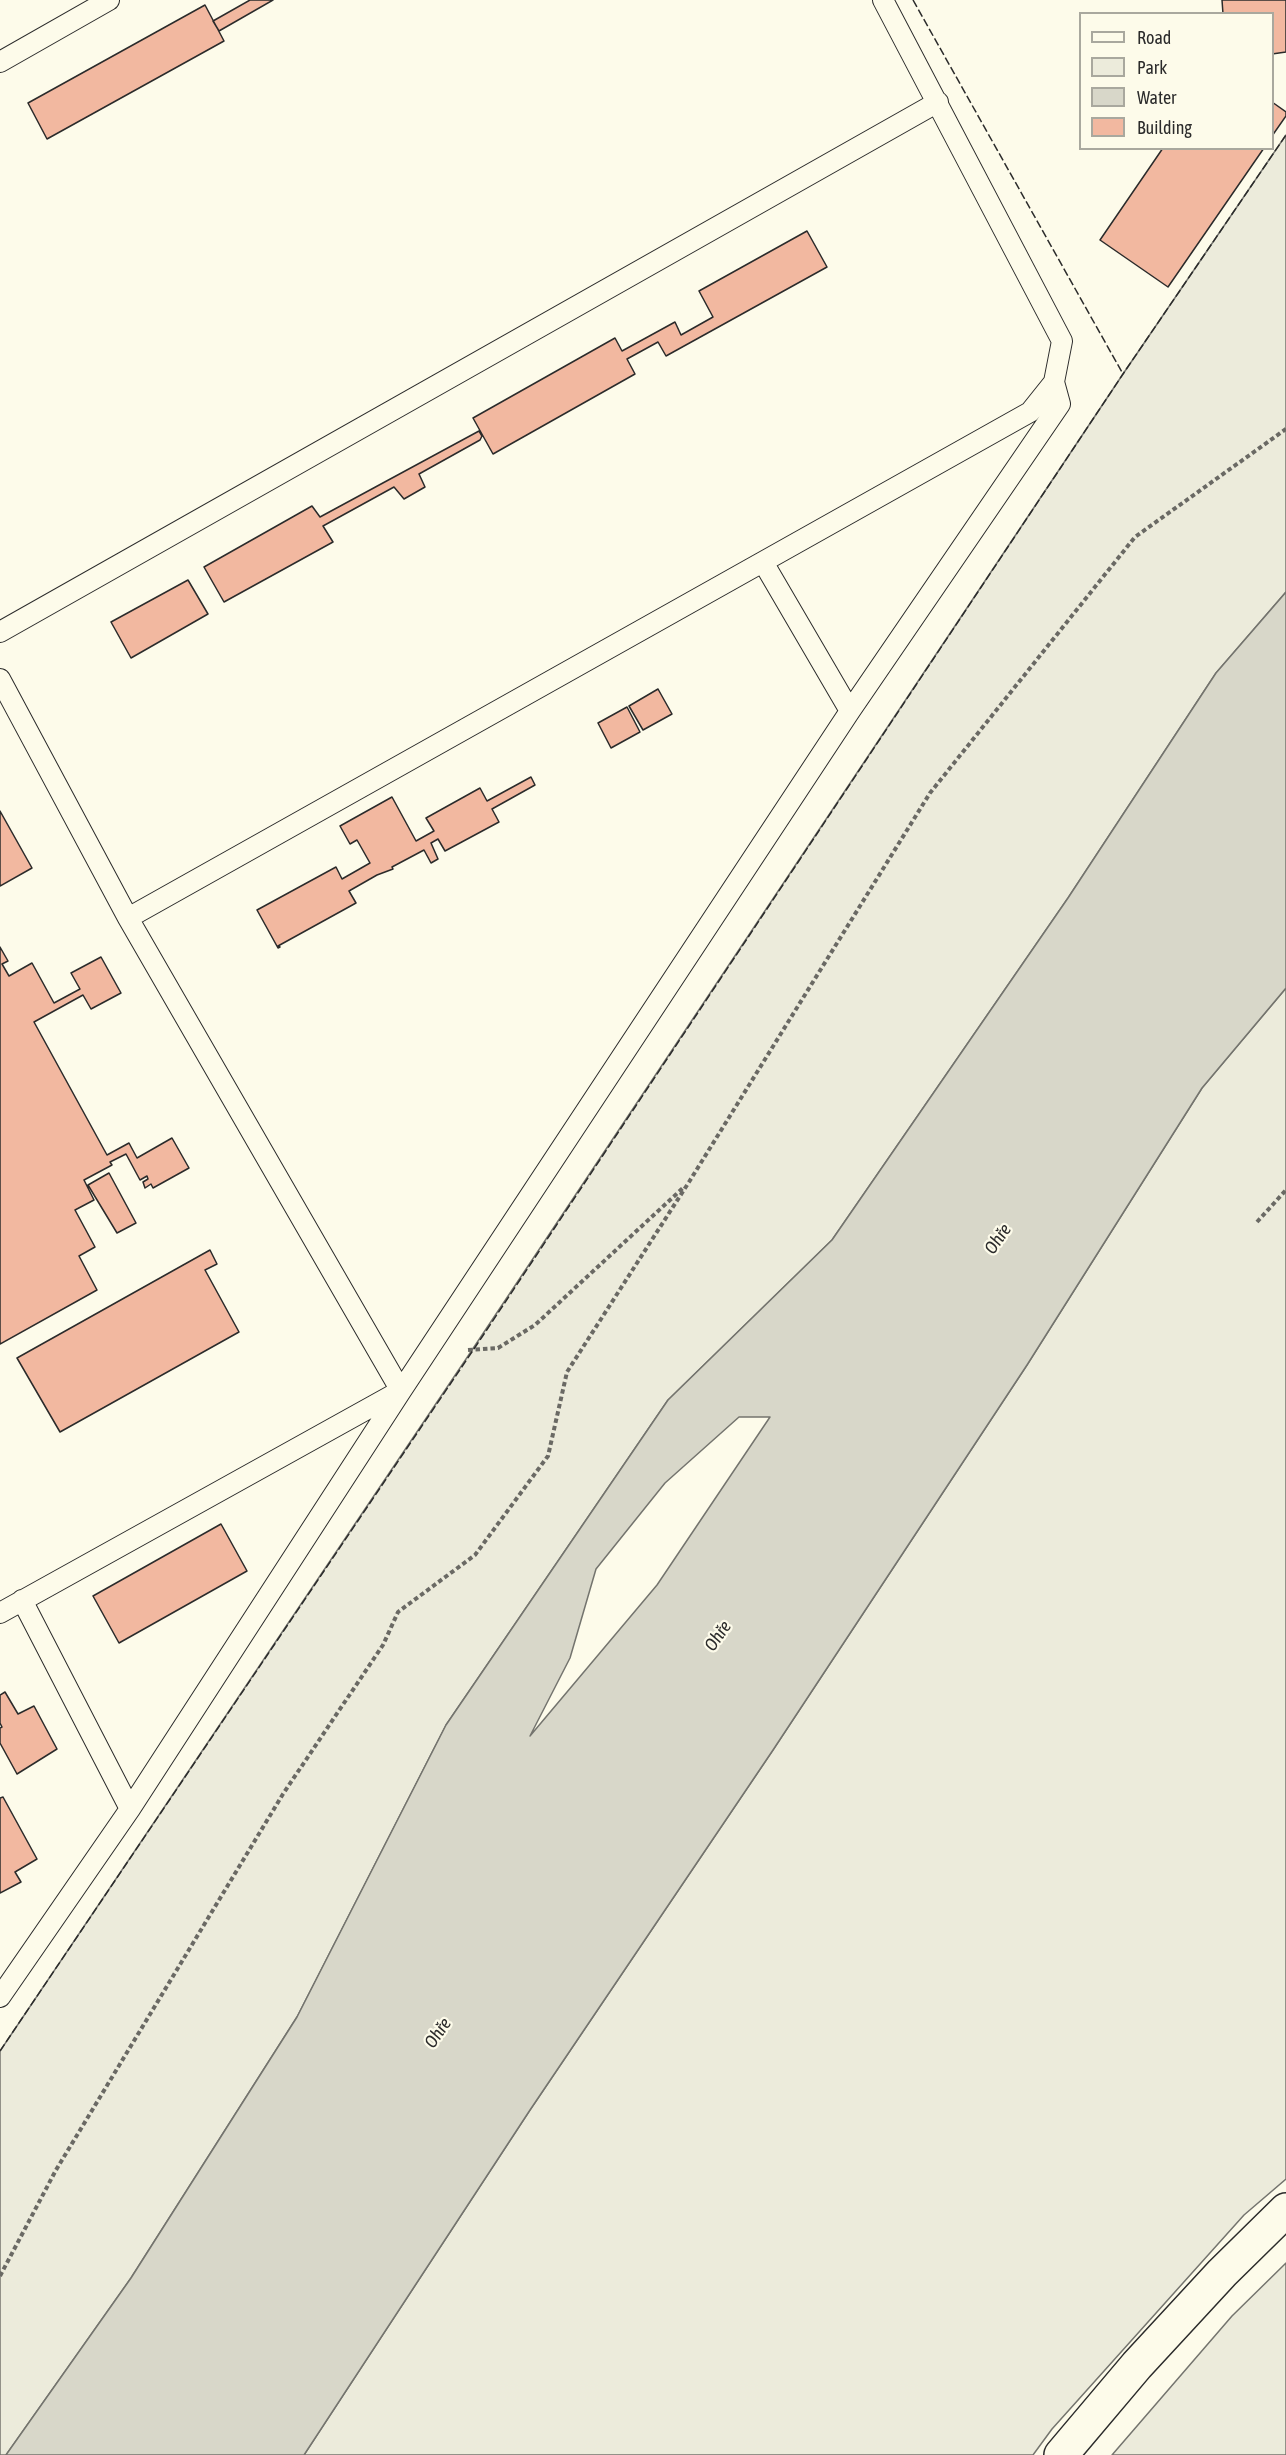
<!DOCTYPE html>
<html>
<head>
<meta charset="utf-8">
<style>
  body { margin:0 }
  #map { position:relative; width:1286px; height:2455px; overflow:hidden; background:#fdfbea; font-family:"Asap Condensed",sans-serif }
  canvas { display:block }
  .legend { position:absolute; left:1079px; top:12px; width:195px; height:138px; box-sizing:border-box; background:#fdfbea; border:2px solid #a9a89e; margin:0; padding:8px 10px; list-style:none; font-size:18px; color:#2b2b2b }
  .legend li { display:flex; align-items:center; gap:12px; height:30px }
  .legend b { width:30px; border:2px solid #a9a89e }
</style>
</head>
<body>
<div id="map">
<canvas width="1286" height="2455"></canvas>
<ul class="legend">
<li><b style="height:8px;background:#fdfbea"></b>Road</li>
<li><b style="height:16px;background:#ecebdb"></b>Park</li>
<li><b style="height:16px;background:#d8d7c9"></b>Water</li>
<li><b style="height:16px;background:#f2b8a0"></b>Building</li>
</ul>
</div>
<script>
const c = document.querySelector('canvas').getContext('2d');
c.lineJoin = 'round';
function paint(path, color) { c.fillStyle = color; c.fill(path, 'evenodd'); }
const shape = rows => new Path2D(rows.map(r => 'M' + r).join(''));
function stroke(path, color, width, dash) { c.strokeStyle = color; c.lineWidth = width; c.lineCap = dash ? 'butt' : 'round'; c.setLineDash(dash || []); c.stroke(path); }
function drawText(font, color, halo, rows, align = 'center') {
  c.font = font + ' "Asap Condensed",sans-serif'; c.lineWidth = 4.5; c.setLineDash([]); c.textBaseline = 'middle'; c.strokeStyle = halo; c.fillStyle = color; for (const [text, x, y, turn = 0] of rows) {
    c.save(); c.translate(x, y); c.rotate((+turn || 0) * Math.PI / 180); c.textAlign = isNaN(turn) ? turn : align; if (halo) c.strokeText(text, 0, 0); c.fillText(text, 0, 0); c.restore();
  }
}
const green = shape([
  [1286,135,1286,592,1216,673,1068,898,832,1240,668,1400,446,1725,297,2017,131,2278,6,2455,0,2455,0,2051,464,1362,1123,374,1286,135],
  [1286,988,1286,2179,1244,2215,1052,2429,1033,2455,304,2455,530,2110,773,1750,1027,1365,1202,1088,1286,988],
  [1286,2263,1286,2455,1112,2455,1232,2316,1286,2263]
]);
paint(green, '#ecebdb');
stroke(green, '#74746e', 1.5);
const water = shape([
  [1286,592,1286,988,1202,1088,1027,1365,773,1750,530,2110,304,2455,6,2455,131,2278,297,2017,446,1725,668,1400,832,1240,1068,898,1216,673,1286,592],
  [739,1417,770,1417,657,1585,530,1736,570,1658,596,1569,665,1483,739,1417]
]);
paint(water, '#d8d7c9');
stroke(water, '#74746e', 1.5);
const building = shape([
  [250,0,273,0,219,31,213,21,250,0],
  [1222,0,1286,0,1286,52,1272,54,1272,14,1223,14,1222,0],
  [205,5,224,41,47,139,28,103,205,5],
  [1272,102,1286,112,1286,116,1272,136,1272,102],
  [1163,148,1264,148,1168,287,1100,240,1163,148],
  [807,231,827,267,666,356,658,342,627,359,635,374,493,454,473,418,615,338,622,351,675,322,681,335,713,317,699,291,807,231],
  [479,431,482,436,480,440,419,474,425,487,404,499,394,487,323,526,333,542,224,602,204,567,312,506,320,517,479,431],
  [188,580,208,614,131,658,111,622,188,580],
  [658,689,672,714,643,730,629,706,658,689],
  [627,707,640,732,611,748,598,723,627,707],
  [531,777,535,785,492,809,499,822,445,851,438,839,431,843,438,859,431,863,424,850,392,867,393,869,377,875,349,891,356,903,278,946,280,947,278,948,257,910,336,867,342,879,370,863,357,840,350,844,340,826,392,797,416,841,434,831,426,818,480,788,487,801,531,777],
  [0,811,32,868,0,886,0,811],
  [0,947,8,961,2,964,9,976,32,963,54,1003,80,989,71,973,101,957,121,993,91,1009,83,995,34,1022,107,1155,129,1143,137,1158,172,1138,189,1168,153,1188,151,1184,145,1188,143,1182,148,1179,147,1176,140,1180,126,1154,110,1162,112,1165,84,1180,94,1200,75,1210,95,1247,79,1256,97,1290,0,1344,0,947],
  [109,1173,136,1223,117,1233,88,1185,109,1173],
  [210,1250,217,1264,205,1270,239,1332,60,1432,17,1358,210,1250],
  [221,1524,247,1571,119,1643,93,1596,221,1524],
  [5,1692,18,1714,34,1706,57,1749,17,1774,0,1743,0,1728,2,1727,0,1723,0,1695,5,1692],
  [3,1797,37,1859,15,1872,21,1882,0,1893,0,1798,3,1797]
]);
paint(building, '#f2b8a0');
stroke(building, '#2b2b2b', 1.5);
const service = shape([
  [0,62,109,0],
  [763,562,850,711],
  [0,632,938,102],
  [0,679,128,918,401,1391],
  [128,918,1030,412,1054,382,1062,341,883,0],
  [22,1600,130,1809],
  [0,1613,398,1392],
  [0,1997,130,1809,401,1391,850,711,1060,404,1054,382]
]);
const tertiary = shape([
  [1061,2455,1137,2365,1222,2273,1286,2210]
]);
stroke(service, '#2b2b2b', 22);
stroke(tertiary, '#2b2b2b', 36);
stroke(shape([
  [1257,1222,1286,1190],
  [468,1350,498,1348,535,1325,684,1187],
  [0,2276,56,2170,283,1794,383,1645,398,1612,475,1555,548,1456,567,1372,689,1182,930,793,1135,537,1286,429]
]), '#6a6964', 4, [4.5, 3]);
stroke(service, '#fdfbea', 20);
stroke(tertiary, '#fdfbea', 33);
stroke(shape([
  [913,0,1123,374],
  [0,2051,482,1337,1123,374,1286,135]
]), '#2b2b2b', 1.5, [8, 3]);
drawText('italic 18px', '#2b2b2b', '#fdfbea', [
  ["Ohře",998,1239,-55],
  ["Ohře",718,1636,-55],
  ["Ohře",438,2033,-55]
]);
</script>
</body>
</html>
